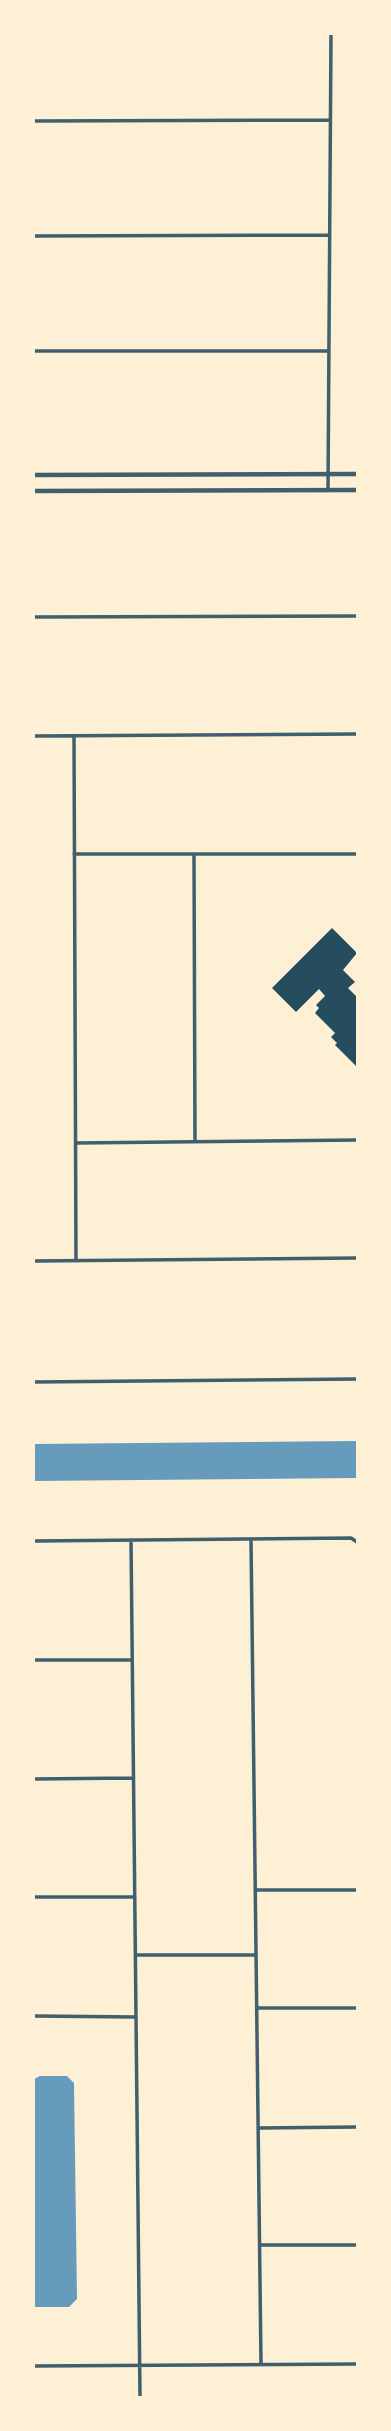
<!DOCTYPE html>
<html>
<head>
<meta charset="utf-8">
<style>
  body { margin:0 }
  #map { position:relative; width:391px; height:2431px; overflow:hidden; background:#fdf0d5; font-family:Merriweather,serif }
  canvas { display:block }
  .frame { position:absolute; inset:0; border:35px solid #fdf0d5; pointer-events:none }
</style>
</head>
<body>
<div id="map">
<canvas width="391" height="2431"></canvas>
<div class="frame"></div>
</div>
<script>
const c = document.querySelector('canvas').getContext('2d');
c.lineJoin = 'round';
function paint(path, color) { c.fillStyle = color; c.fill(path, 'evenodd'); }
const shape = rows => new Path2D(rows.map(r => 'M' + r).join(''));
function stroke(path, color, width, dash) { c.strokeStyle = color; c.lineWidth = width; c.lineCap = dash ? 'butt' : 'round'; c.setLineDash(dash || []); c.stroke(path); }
paint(shape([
  [357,1441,357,1478,34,1481,34,1444],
  [40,2076,67,2076,74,2083,77,2299,69,2307,34,2307,34,2079]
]), '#669bbc');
paint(shape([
  [332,928,357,953,343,970,355,982,348,988,357,997,357,1067,335,1045,337,1043,331,1037,335,1033,315,1013,319,1008,316,1005,325,996,319,989,296,1012,272,988]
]), '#264d5e');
stroke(shape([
  [34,121,329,120],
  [34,236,329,235],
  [34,351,328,351],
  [328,490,331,34],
  [34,617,357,616],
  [34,736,357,734],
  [74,736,76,1261],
  [74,854,357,854],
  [194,855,195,1141],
  [76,1143,357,1140],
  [34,1261,357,1258],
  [34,1382,357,1379],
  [251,1539,261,2364],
  [131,1540,140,2397],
  [34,1541,351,1538,357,1542],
  [34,1660,132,1660],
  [34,1779,133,1778],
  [255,1890,357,1890],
  [34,1897,135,1897],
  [136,1955,256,1955],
  [257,2008,357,2008],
  [34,2016,136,2017],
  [258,2128,357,2127],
  [260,2245,357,2245],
  [34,2366,357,2364]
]), '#3f606c', 3.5);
stroke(shape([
  [34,475,357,474],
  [34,491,357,490]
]), '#3f606c', 4.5);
</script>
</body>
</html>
